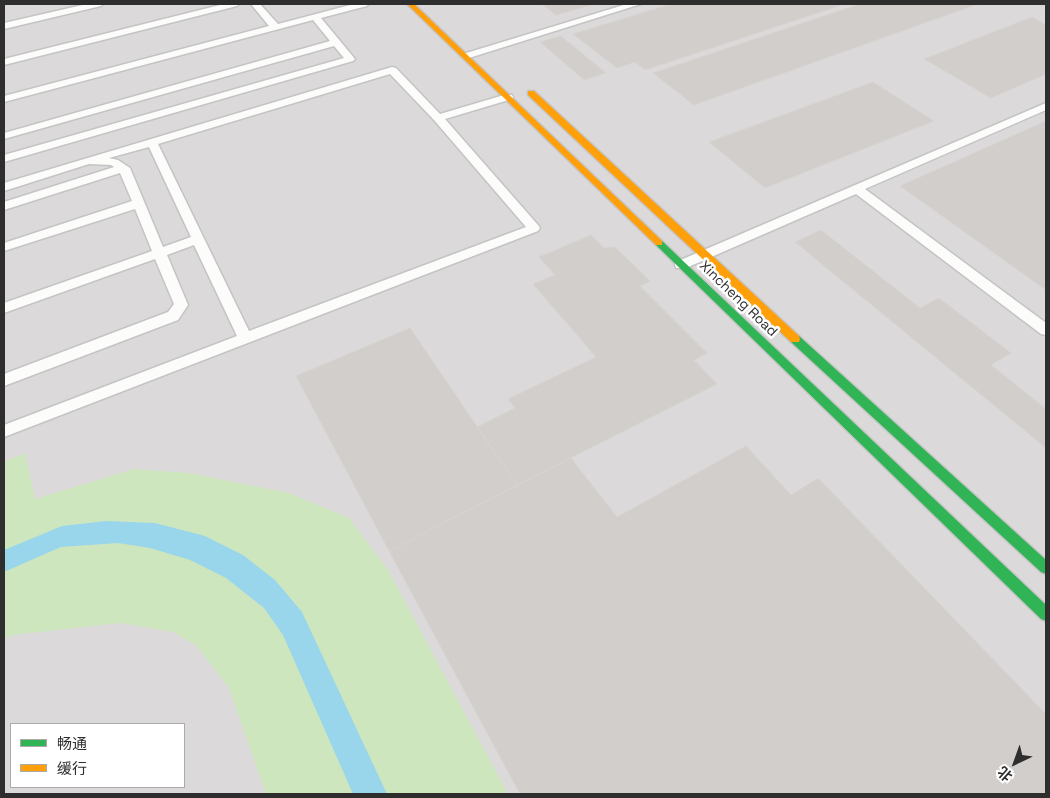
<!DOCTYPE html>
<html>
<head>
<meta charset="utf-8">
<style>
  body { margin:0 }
  #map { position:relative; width:1050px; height:798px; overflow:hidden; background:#ece8e4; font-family:"Space Grotesk","Noto Sans SC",sans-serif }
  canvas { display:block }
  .frame { position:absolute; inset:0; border:5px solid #2e2e2e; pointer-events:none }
  .legend { position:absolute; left:10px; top:723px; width:175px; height:65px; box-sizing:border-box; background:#fff; border:1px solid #ababab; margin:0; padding:6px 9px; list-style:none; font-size:15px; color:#2e2e2e }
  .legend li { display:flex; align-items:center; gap:10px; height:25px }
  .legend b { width:25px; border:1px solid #ababab }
  .north { position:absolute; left:990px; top:738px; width:50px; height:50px; -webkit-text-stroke:4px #fff; paint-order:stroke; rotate:222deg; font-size:14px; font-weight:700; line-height:20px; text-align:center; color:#2e2e2e }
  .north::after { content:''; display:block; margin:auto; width:18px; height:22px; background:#2e2e2e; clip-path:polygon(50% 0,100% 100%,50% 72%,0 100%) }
</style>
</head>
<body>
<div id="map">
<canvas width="1050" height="798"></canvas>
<div class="frame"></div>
<ul class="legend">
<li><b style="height:6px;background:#30b455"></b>畅通</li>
<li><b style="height:6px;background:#ff9f0a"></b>缓行</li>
</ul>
<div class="north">北</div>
</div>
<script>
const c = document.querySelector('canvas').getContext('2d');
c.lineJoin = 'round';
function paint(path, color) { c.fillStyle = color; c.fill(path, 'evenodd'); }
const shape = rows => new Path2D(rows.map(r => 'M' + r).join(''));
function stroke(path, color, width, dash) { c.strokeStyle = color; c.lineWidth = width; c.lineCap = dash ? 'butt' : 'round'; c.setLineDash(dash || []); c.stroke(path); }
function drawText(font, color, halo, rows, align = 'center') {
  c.font = font + ' "Space Grotesk",sans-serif'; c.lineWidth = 5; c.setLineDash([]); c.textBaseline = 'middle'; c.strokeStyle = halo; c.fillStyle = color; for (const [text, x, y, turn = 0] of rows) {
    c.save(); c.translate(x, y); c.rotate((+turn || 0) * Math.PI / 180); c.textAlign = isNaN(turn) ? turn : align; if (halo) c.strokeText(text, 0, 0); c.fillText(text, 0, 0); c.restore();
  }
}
paint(shape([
  [4,4,1046,4,1046,794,4,794],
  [11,724,184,724,184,787,11,787]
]), '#dcd9db');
paint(shape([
  [25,453,35,499,134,469,189,473,289,493,349,518,388,570,508,794,266,794,229,688,196,645,173,632,120,623,13,635,4,639,4,462]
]), '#cee6be');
paint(shape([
  [106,521,155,523,205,536,243,555,275,580,302,612,387,794,353,794,283,635,264,608,226,578,190,560,150,548,118,543,61,547,4,572,4,550,62,526]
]), '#99d6ec');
const building = shape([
  [542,4,595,4,556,15,542,4],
  [671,4,845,4,645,70,635,62,617,68,573,34,671,4],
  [860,4,978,4,694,105,653,73,860,4],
  [1032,17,1046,25,1046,74,991,98,924,59,1032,17],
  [561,36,606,73,584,80,540,42,561,36],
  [873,82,934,121,765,188,709,142,873,82],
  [1046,121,1046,290,900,186,1046,121],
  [821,230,920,308,939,298,1011,353,991,365,1046,409,1046,448,795,242,821,230],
  [591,235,604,248,615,247,650,281,640,286,707,353,694,360,717,384,517,485,477,427,515,408,508,399,596,357,533,284,555,275,539,257,591,235],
  [410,328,517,485,389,551,296,376,410,328],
  [746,446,791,495,818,478,1046,714,1046,794,520,794,389,551,571,458,617,517,746,446]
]);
paint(building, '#d1cecb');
stroke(building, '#d7d4d0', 1);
const lane = shape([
  [87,4,103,4,101,6,4,29,4,23,87,4],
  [224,4,239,4,237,6,4,65,4,59,224,4],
  [251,4,260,4,278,24,354,4,368,4,367,6,321,18,355,59,353,61,4,162,4,155,344,58,334,46,4,139,4,133,330,41,313,20,4,102,4,96,269,26,251,4],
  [627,4,641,4,469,58,466,59,461,56,463,54,627,4],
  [392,67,396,68,440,114,504,95,512,95,513,97,512,99,445,119,538,225,540,228,538,231,4,437,4,425,237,336,194,245,167,255,188,305,178,320,4,386,4,374,168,312,174,304,155,259,4,313,4,303,152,251,135,209,4,251,4,243,132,201,120,173,4,210,4,202,114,167,111,165,89,164,4,191,4,183,392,67],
  [390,74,434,120,526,227,249,331,158,144,390,74],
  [149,147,191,237,163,247,130,168,118,160,109,158,149,147],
  [1046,103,1046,110,865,189,1046,323,1046,335,1041,334,856,194,686,268,676,268,675,265,676,262,1046,103]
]);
const fast = shape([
  [659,240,662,241,1046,605,1046,621,1041,619,656,245,656,241,659,240],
  [795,335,799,336,1046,560,1046,574,1041,572,791,342,790,339,791,336,795,335]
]);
const slow = shape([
  [407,4,414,4,662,241,662,245,656,245,407,4],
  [528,91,534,91,799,336,800,339,799,342,791,342,528,95,528,91]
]);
stroke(lane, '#c5c4c5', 3);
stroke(fast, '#c5c4c5', 3);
stroke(slow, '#c5c4c5', 3);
paint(lane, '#fcfcfb');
paint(fast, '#30b455');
paint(slow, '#ff9f0a');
drawText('14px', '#2e2e2e', '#fff', [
  ["Xincheng Road",738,299,44]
]);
</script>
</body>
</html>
